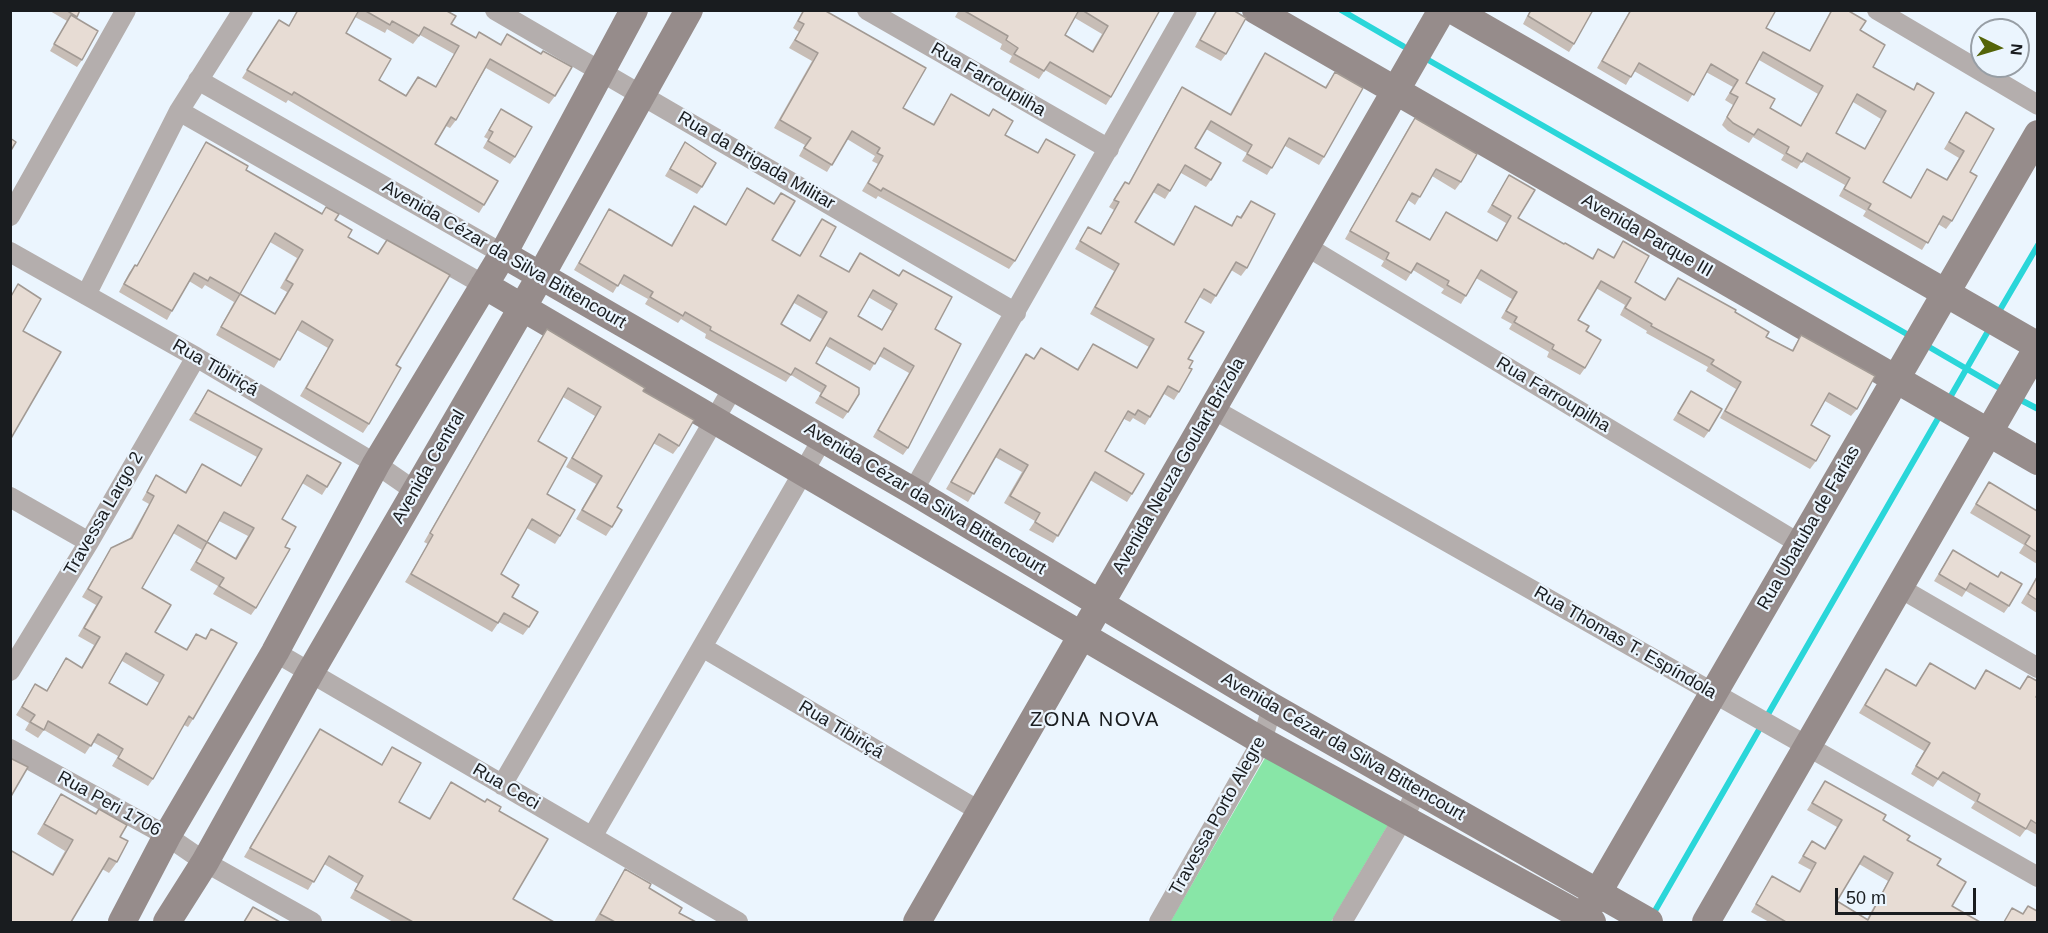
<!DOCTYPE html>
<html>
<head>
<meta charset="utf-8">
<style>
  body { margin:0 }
  #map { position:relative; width:2048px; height:933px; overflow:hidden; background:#ebf5fe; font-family:Arial,sans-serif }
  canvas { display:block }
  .frame { position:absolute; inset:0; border:12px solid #191c1f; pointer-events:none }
  .north { position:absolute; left:1970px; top:18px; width:60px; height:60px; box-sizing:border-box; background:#ebf5fe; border:2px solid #979ea5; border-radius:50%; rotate:95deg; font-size:16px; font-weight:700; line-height:24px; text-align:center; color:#191c1f }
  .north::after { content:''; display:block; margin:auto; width:21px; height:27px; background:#546409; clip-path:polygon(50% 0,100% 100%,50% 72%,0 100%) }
  .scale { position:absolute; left:1835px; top:888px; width:141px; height:27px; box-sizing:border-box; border:3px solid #191c1f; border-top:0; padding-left:8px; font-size:18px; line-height:21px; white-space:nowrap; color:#191c1f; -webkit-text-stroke:4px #ebf5fe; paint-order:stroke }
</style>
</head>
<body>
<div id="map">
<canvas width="2048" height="933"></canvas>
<div class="frame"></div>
<div class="north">N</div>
<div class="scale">50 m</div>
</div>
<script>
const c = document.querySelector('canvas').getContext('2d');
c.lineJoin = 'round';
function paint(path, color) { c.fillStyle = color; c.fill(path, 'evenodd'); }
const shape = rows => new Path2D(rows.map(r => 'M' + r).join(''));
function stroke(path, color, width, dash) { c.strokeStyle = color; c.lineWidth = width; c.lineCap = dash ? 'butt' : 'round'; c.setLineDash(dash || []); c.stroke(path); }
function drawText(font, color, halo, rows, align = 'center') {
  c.font = font + ' Arial,sans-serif'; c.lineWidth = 4.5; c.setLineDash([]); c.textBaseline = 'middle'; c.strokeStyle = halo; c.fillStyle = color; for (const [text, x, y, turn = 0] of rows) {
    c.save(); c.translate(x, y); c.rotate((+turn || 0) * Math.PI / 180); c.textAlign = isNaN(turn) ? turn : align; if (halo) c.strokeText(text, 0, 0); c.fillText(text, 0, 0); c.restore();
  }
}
paint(shape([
  [1269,751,1391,820,1331,922,1170,922]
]), '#88e6a7');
stroke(shape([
  [1341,10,1403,46],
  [1430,61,1912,337],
  [1997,315,2038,245],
  [1924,344,2003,390],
  [2017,398,2038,409],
  [1948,401,1991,326],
  [1652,916,1940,415]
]), '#2ad6d9', 6);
stroke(shape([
  [495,10,1016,313],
  [867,10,1109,149],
  [1877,10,2038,105],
  [198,80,503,254],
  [179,111,484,285],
  [10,216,126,10],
  [1306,246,1800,544],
  [10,252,196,357,376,464,415,491],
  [86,295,179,111,243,10],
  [1213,409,2038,877],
  [913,491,1187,10],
  [10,497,89,542],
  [1900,588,2038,668],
  [702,647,981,812],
  [275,652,738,922],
  [10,671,89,542,196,357],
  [10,749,167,836,205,862,312,922],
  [502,785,734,386],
  [592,837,823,438],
  [1159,922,1262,741,1272,707],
  [1342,922,1404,817,1418,788]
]), '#b4aead', 20);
stroke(shape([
  [1256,10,2038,461],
  [1453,10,2038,346],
  [503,254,913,491,1272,707,1649,922],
  [484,285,1262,741,1592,922],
  [1587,911,2038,134],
  [122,922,167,836,275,652,376,464,503,254,634,10],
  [167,922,205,862,310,673,540,277,689,10],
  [917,922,1442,10],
  [1706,922,2038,347]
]), '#968c8b', 28);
paint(shape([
  [51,10,80,10,76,18,82,60,77,67,50,51,67,21,50,11],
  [297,10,445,10,451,24,476,38,479,32,500,44,507,34,555,96,549,104,486,68,456,120,450,128,446,126,435,144,484,205,479,213,288,100,286,103,242,78,279,20,289,26],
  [355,17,385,33,387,29,413,44,420,35,454,54,435,87,418,77,406,95,379,80,346,33],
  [803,10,824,10,903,108,933,124,951,94,988,116,993,109,1005,135,1037,153,1046,139,1015,261,1009,269,878,196,876,199,862,191,878,164,872,161,875,156,847,139,827,172,799,156,805,145,774,128,812,61,789,48,799,32,793,28],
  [959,10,1160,10,1111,97,1106,105,1045,70,1039,79,1009,62,1012,56,1000,49,1002,44,955,17],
  [1075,18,1102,34,1092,51,1065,35],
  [1216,10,1233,10,1226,54,1221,61,1195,47],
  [1530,10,1593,10,1574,44,1569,52,1523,24],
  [1630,10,1776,10,1766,28,1809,51,1831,10,1847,10,1860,30,1873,67,1913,90,1917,83,1883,182,1910,198,1927,169,1946,180,1959,158,1944,149,1966,112,1970,172,1952,221,1946,229,1938,224,1922,250,1863,216,1866,211,1839,196,1845,185,1802,161,1797,169,1781,160,1784,155,1753,137,1749,143,1728,131,1722,125,1733,105,1725,100,1733,87,1706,72,1688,102,1634,71,1626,85,1597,68],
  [1759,60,1818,94,1800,126,1770,108,1746,83],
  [1853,102,1881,119,1864,149,1836,133],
  [1265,53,1325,87,1335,72,1324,157,1319,165,1285,146,1267,175,1242,161,1247,153,1206,129,1195,148,1211,180,1206,187,1181,173,1165,199,1153,192,1135,222,1173,244,1195,206,1231,225,1237,216,1240,217,1251,201,1247,268,1241,276,1231,270,1211,304,1199,297,1185,322,1189,368,1179,392,1174,400,1164,394,1145,425,1133,418,1130,422,1124,419,1105,451,1132,494,1127,502,1090,480,1053,543,1029,530,1035,521,1004,503,1022,472,995,457,968,502,946,489,1026,354,1033,359,1041,348,1077,369,1093,344,1137,368,1149,347,1090,314,1114,271,1075,249,1088,227,1100,234,1114,210,1109,207,1125,182,1128,184,1177,95,1182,87,1230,114,1260,60],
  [501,109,515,157,510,164,483,148,488,139,484,137],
  [1415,118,1461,182,1455,190,1432,176,1415,205,1408,200,1396,221,1429,240,1446,212,1497,240,1506,223,1487,212,1509,175,1518,218,1564,244,1592,258,1598,249,1613,257,1623,241,1635,282,1665,299,1678,278,1735,312,1766,337,1792,350,1801,335,1857,409,1851,416,1825,401,1811,425,1816,461,1810,469,1720,418,1736,389,1706,371,1708,367,1646,333,1647,331,1620,315,1625,305,1596,288,1578,320,1586,331,1585,368,1580,375,1547,357,1549,352,1509,329,1512,324,1501,318,1512,299,1476,278,1461,304,1441,293,1444,289,1413,270,1406,281,1381,266,1384,261,1345,239,1410,125],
  [206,142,246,170,322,213,326,207,348,237,377,254,387,240,396,365,369,424,363,433,300,396,328,348,297,330,274,368,216,335,234,302,205,285,202,289,189,281,167,320,119,292,129,273,135,265,137,266,201,150],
  [270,242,297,258,280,288,287,292,275,314,240,294],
  [685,142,702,187,697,194,665,176],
  [747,188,774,204,781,193,772,240,800,256,822,219,820,256,848,272,860,253,899,275,903,270,935,329,908,448,903,455,873,437,909,373,879,356,870,371,826,346,816,363,848,412,843,419,815,403,821,393,791,375,786,382,705,338,706,334,681,319,678,323,645,304,648,299,619,283,613,293,574,270,609,209,671,245,694,206,726,224],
  [868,297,892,311,882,329,858,316],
  [794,303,822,319,809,341,781,324],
  [547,329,643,391,679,446,673,454,653,443,617,507,612,527,606,536,576,519,596,484,566,467,595,416,563,397,538,441,547,494,560,536,555,544,527,528,501,574,529,627,523,635,499,622,492,632,405,582,428,544,424,542,541,338],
  [208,390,327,487,322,495,302,483,282,519,285,547,256,608,251,615,213,594,218,586,190,570,202,550,173,533,142,588,155,632,186,649,196,634,205,638,211,629,193,719,188,727,184,725,153,779,148,786,112,766,118,756,93,742,85,754,44,730,38,738,25,730,29,723,16,715,35,684,46,691,66,658,81,668,94,645,78,636,96,605,82,597,111,548,130,538,149,504,142,500,156,475,185,492,202,464,240,486,257,457,189,420],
  [219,521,248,536,235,558,207,542],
  [122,661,159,683,146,705,109,683],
  [1691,391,1709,431,1704,438,1673,420],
  [1989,482,2037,511,2037,564,2019,553,2024,545,1970,513],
  [1953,550,1998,577,2001,572,2009,606,2004,613,1966,591,1962,597,1934,581],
  [2037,576,2037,613,2021,603],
  [1930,663,1974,689,1986,670,2019,689,2028,676,2036,697,2037,698,2037,835,2026,829,2020,837,1971,808,1975,802,1938,780,1933,787,1911,774,1924,751,1859,713,1886,669,1915,686],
  [320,729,381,765,392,747,399,802,429,818,451,782,499,811,513,899,554,922,393,922,350,898,358,884,324,864,308,890,244,857],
  [1825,781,1883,820,1937,865,1952,906,1980,922,1769,922,1751,912,1772,876,1799,891,1811,870,1798,863,1812,841,1824,849,1837,827,1807,810],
  [1859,864,1888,881,1867,919,1837,901],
  [61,794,95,813,99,809,120,837,117,862,109,873,102,869,71,922,52,874,65,851,37,834,54,805],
  [625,869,679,913,696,922,594,922]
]), '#c7bdb6');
const building = shape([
  [66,10,80,10,77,17,66,10],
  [298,10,359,10,346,33,391,59,379,80,406,96,418,77,436,87,459,46,424,27,419,36,392,21,390,25,364,10,445,10,456,16,451,24,476,38,479,32,501,45,507,34,541,54,543,51,572,67,555,96,490,59,456,120,451,117,435,144,498,181,484,205,294,92,292,95,247,70,279,20,289,26,298,10],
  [804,10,824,10,926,68,903,108,934,125,951,94,989,116,993,109,1013,121,1005,135,1038,153,1046,139,1075,155,1015,261,883,188,881,191,868,183,883,156,877,153,880,148,852,131,832,165,804,148,811,138,780,120,818,53,795,40,804,24,798,21,804,10],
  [963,10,1079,10,1065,35,1093,52,1108,26,1082,10,1160,10,1111,97,1050,62,1044,71,1014,54,1018,48,1006,40,1008,36,963,10],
  [1217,10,1233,10,1246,18,1226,54,1200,40,1217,10],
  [1531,10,1593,10,1574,44,1528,16,1531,10],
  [1631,10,1776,10,1766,28,1810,51,1832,10,1847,10,1866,21,1860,30,1885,45,1873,67,1914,90,1917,83,1934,93,1883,182,1911,198,1927,169,1947,180,1964,151,1949,142,1966,112,1994,129,1970,172,1977,176,1952,221,1943,216,1928,243,1868,209,1871,204,1844,189,1850,178,1807,153,1802,162,1786,153,1789,147,1758,129,1754,135,1733,123,1727,117,1738,97,1730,93,1738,80,1711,64,1694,95,1639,63,1631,77,1602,61,1631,10],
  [1763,52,1823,86,1801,126,1770,108,1775,99,1746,83,1763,52],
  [1857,94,1886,111,1865,149,1836,133,1857,94],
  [71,15,98,31,82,60,54,44,71,15],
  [1265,53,1326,88,1335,72,1363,88,1324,157,1289,138,1272,168,1247,154,1252,145,1211,121,1195,148,1221,163,1211,180,1185,165,1170,191,1158,184,1135,222,1174,245,1195,206,1232,226,1237,216,1241,218,1251,201,1275,214,1247,268,1236,262,1216,296,1204,289,1185,322,1204,332,1188,359,1193,361,1189,368,1192,369,1179,392,1168,386,1150,417,1138,410,1135,415,1128,411,1105,451,1144,474,1132,494,1095,472,1058,536,1035,522,1040,513,1010,496,1028,465,1000,449,974,494,951,482,1026,354,1034,359,1041,348,1078,370,1093,344,1137,368,1154,339,1095,307,1119,264,1080,241,1088,227,1101,234,1119,202,1114,200,1125,182,1129,184,1182,87,1231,115,1265,53],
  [501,109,532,127,515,157,488,141,493,132,489,130,501,109],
  [1415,118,1477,154,1461,182,1436,169,1420,197,1412,193,1396,221,1430,240,1446,212,1497,241,1511,216,1492,205,1509,175,1535,190,1518,218,1564,244,1565,243,1593,259,1598,249,1614,258,1623,241,1649,256,1635,282,1665,300,1678,278,1736,310,1735,312,1769,332,1766,337,1793,351,1801,335,1875,376,1857,409,1829,393,1811,425,1830,436,1816,461,1725,411,1741,382,1711,364,1714,360,1651,326,1652,324,1625,308,1631,298,1601,281,1578,320,1589,326,1586,331,1601,340,1585,368,1552,349,1554,345,1514,322,1517,317,1506,311,1517,292,1481,270,1466,296,1447,285,1449,281,1417,263,1411,273,1386,259,1389,253,1350,231,1415,118],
  [10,138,16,142,10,152,10,138],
  [206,142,248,166,246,170,322,214,326,207,339,214,335,220,352,230,348,237,378,254,387,240,450,275,396,365,401,368,369,424,306,388,333,340,302,321,280,360,221,327,240,294,210,277,208,281,194,273,172,311,124,284,135,265,137,266,206,142],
  [275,233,303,250,286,280,293,284,275,314,240,294,275,233],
  [685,142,716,163,702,187,670,169,685,142],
  [747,188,774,204,781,193,795,201,772,240,800,256,822,219,836,227,820,256,849,272,860,253,899,276,903,270,952,297,935,329,961,344,908,448,878,430,914,366,884,348,875,364,830,338,816,363,859,388,859,394,848,412,820,396,826,386,795,368,791,375,710,330,711,327,685,312,683,316,650,297,653,292,624,275,618,286,579,263,609,209,672,246,694,206,726,225,747,188],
  [873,290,897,304,882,330,858,316,873,290],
  [798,295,827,312,810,341,781,324,798,295],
  [18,284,41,299,23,331,61,352,10,440,10,298,18,284],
  [547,329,645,388,643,391,694,420,679,446,659,434,617,507,622,510,612,527,582,510,602,476,572,458,601,407,568,388,538,441,567,458,547,494,575,510,560,536,532,519,501,574,519,585,512,597,538,612,529,627,504,613,498,623,411,574,433,535,430,533,547,329],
  [208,390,341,463,327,487,307,475,282,519,296,527,285,547,290,549,256,608,219,586,224,578,196,562,207,542,178,525,142,588,171,605,155,632,187,650,196,634,206,639,211,629,237,643,193,719,189,716,153,779,118,758,123,749,98,734,91,746,48,721,44,730,30,722,35,715,22,707,35,684,47,691,66,658,82,668,100,637,84,628,102,597,88,589,111,548,132,538,154,496,147,492,156,475,186,493,202,464,241,486,262,449,195,413,208,390],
  [224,512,254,528,236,559,207,542,224,512],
  [126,653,164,675,147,705,109,683,126,653],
  [1691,391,1722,409,1709,431,1678,413,1691,391],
  [1989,482,2037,511,2037,552,2025,544,2030,536,1976,504,1989,482],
  [1953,550,1998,577,2001,572,2022,584,2009,606,1970,583,1966,590,1939,574,1953,550],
  [2037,577,2037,600,2028,594,2037,577],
  [1930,663,1975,689,1986,670,2020,689,2028,676,2037,681,2037,695,2036,697,2037,698,2037,824,2031,820,2026,829,1977,801,1980,794,1943,772,1938,779,1916,766,1930,743,1865,705,1886,669,1916,686,1930,663],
  [320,729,382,765,392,747,421,763,399,802,430,819,451,782,485,802,487,799,501,807,499,811,548,839,513,899,554,922,413,922,355,890,363,876,329,856,314,882,250,848,320,729],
  [10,758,28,767,10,798,10,758],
  [1825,781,1886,815,1883,820,1910,836,1907,840,1941,859,1937,865,1966,882,1952,906,1980,922,1786,922,1756,904,1772,876,1800,892,1816,863,1803,856,1812,841,1825,849,1842,820,1812,803,1825,781],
  [1864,856,1893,873,1868,920,1837,901,1864,856],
  [61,794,96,814,99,809,127,825,120,837,128,841,117,862,109,858,71,922,10,922,10,850,53,875,73,840,44,824,61,794],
  [625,869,651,884,649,888,682,908,679,913,696,922,615,922,600,914,625,869],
  [2028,906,2037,911,2037,922,2004,922,2012,908,2023,914,2028,906],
  [253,907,280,922,244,922,253,907]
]);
paint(building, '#e7dcd4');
stroke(building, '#a29a94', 1.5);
drawText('18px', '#191c1f', '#ebf5fe', [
  ["Rua Farroupilha",988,80,30],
  ["Rua da Brigada Militar",756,161,30],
  ["Avenida Parque III",1647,236,30],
  ["Avenida Cézar da Silva Bittencourt",504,255,30],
  ["Rua Tibiriçá",215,368,30],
  ["Rua Farroupilha",1553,395,31],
  ["Avenida Neuza Goulart Brizola",1179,466,-60],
  ["Avenida Central",429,467,-60],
  ["Avenida Cézar da Silva Bittencourt",925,499,31],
  ["Travessa Largo 2",104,514,-60],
  ["Rua Ubatuba de Farias",1809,528,-60],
  ["Rua Thomas T. Espíndola",1625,643,30],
  ["Rua Tibiriçá",841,730,31],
  ["Avenida Cézar da Silva Bittencourt",1343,747,30],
  ["Rua Ceci",506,787,30],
  ["Rua Peri 1706",109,804,29],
  ["Travessa Porto Alegre",1218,816,-61]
]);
c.letterSpacing = '1.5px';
drawText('20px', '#191c1f', '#ebf5fe', [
  ["ZONA NOVA",1095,720]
]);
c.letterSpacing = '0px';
</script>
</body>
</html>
